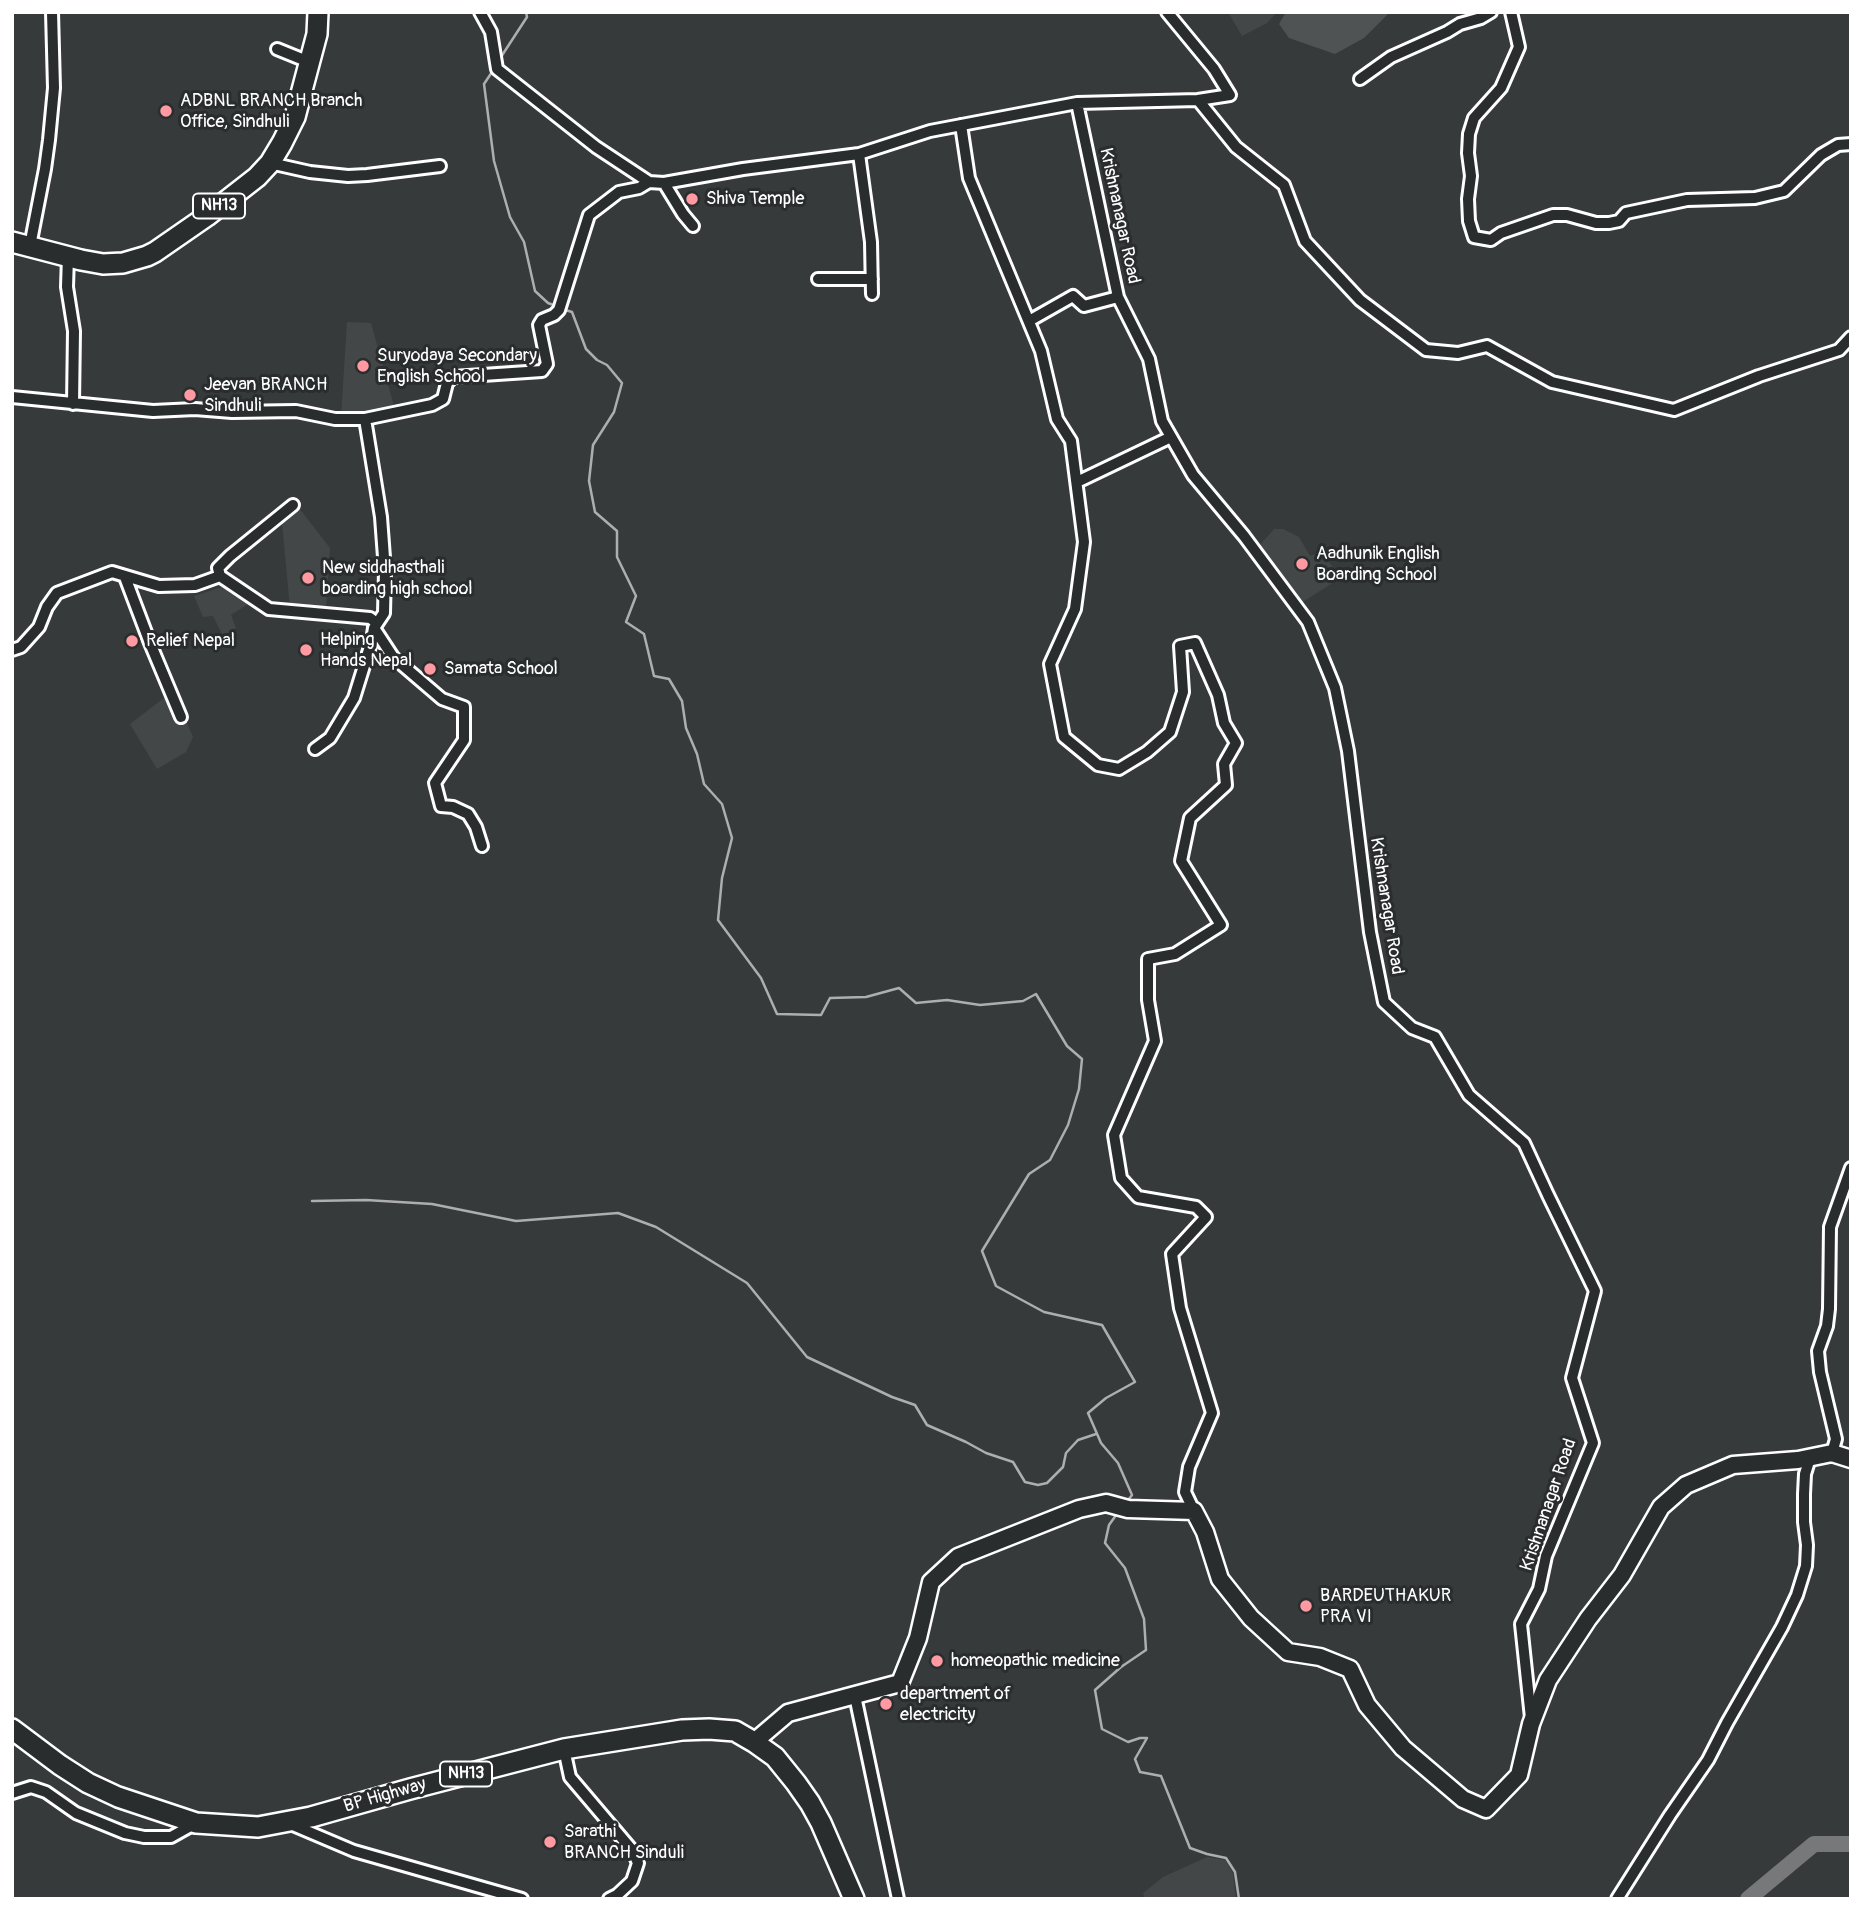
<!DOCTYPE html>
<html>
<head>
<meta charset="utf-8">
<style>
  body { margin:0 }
  #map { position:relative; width:1863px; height:1911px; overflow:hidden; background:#373a3b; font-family:Pangolin,sans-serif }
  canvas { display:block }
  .frame { position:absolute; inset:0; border:14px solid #fff; pointer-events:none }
</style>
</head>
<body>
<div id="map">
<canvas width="1863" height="1911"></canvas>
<div class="frame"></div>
</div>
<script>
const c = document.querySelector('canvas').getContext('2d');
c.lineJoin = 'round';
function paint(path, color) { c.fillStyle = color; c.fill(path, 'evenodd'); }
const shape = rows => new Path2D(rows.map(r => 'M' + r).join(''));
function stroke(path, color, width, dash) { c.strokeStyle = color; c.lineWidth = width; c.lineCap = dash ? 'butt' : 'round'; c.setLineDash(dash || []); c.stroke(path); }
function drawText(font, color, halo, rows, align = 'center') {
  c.font = font + ' Pangolin,sans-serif'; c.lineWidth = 6; c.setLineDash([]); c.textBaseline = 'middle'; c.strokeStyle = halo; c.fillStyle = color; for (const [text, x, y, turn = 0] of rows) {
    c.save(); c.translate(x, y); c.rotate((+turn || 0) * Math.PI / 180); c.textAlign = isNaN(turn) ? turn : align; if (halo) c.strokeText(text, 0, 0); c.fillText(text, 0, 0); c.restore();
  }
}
paint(shape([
  [1228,12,1277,12,1267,23,1242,36],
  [347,322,371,323,395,410,366,415,341,416],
  [299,508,330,548,326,610,290,608,282,523],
  [1274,529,1283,529,1299,537,1310,556,1321,552,1338,573,1345,575,1301,603,1259,546],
  [222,587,248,604,231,615,236,628,223,636,213,616,203,617,194,596],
  [173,691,193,737,186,752,157,769,130,724],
  [1207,1857,1225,1860,1233,1873,1236,1899,1145,1899,1143,1893,1163,1877]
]), '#444748');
paint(shape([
  [1286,12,1390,12,1364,38,1335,54,1289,38,1279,24]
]), '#505354');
stroke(shape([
  [499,60,527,17,526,12],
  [494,69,484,84,494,161,510,217,524,242,535,291,548,303,556,306],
  [562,309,572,312,586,349,597,360,607,365,622,383,614,412,593,445,589,481,595,512,617,531,617,557,636,596,626,622,644,634,654,676,669,679,682,701,686,728,697,754,704,784,722,804,732,838,722,878,718,920,761,978,777,1014,821,1015,830,998,866,997,899,988,916,1003,947,1000,980,1005,1023,1001,1036,994,1067,1046,1082,1059,1079,1089,1068,1125,1050,1160,1029,1174,982,1251,996,1286,1044,1312,1102,1325,1135,1382,1106,1398,1088,1413,1101,1443,1118,1463,1132,1495,1126,1503],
  [312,1201,366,1200,432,1204,516,1221,618,1213,656,1227,747,1283,807,1357,892,1397,915,1405,927,1425,966,1442,986,1453,1013,1462,1025,1482,1038,1485,1047,1483,1063,1467,1066,1453,1078,1440,1096,1434],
  [1119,1511,1109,1525,1105,1543,1125,1568,1144,1619,1146,1650,1121,1667,1095,1690,1102,1729,1128,1742,1140,1738,1147,1738,1135,1759,1140,1772,1161,1776,1190,1848,1207,1854,1226,1858,1235,1872,1239,1899]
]), '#adaeaf', 2.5);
stroke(shape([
  [1748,1899,1814,1844,1851,1844]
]), '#767879', 16);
const street = shape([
  [480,12,491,32,497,69,596,147,649,182,664,183,743,169,859,154,930,131,1077,103,1198,100,1236,147,1284,185,1305,241,1360,300,1426,350,1458,353,1487,346,1552,382,1674,410,1759,376,1839,350,1851,337],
  [1167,12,1214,69,1230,95,1198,100],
  [1511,12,1519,47,1501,88,1474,118,1469,134,1468,153,1471,176,1468,199,1469,221,1474,237,1491,240,1501,233,1553,215,1567,215,1596,223,1609,223,1619,221,1626,213,1687,200,1755,198,1784,191,1821,155,1838,145,1851,144],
  [277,49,309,62],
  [1360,79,1391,57,1447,32,1460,24,1481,18,1491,12],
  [1077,103,1118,297,1149,359,1162,421,1193,475,1244,536,1308,622,1335,688,1348,751,1370,932,1384,1002,1412,1028,1435,1037,1469,1095,1524,1143,1548,1195,1595,1291,1572,1378,1593,1443,1546,1556,1539,1589,1521,1624,1531,1718],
  [961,125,969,178,1041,351,1057,419,1071,441,1084,542,1075,609,1050,664,1064,737,1098,765,1119,769,1147,752,1170,732,1183,692,1180,646,1195,643,1218,695,1224,723,1236,743,1224,764,1226,785,1190,818,1181,861,1221,925,1175,954,1148,959,1148,1000,1155,1041,1114,1135,1121,1178,1138,1197,1196,1207,1206,1217,1172,1254,1180,1308,1212,1413,1189,1467,1185,1492,1194,1511],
  [859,154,871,242,872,294],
  [270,163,310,172,348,176,367,175,440,166],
  [664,183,683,214,693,226],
  [30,246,45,169,49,140,54,88,52,12],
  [68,256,67,287,74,331,73,404],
  [818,279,872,279],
  [1029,321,1073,296,1084,306,1118,297],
  [12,397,153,411,195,409,232,412,296,411,335,419,365,419,432,405,443,399,447,383,453,377,542,371,547,364,539,325,542,320,554,315,559,310,589,215,619,192,639,188,649,182],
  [365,419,381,517,385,571,384,613,374,628,393,657,442,699,464,707,464,740,435,783,441,806,453,807,468,814,476,827,482,846],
  [1077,482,1171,437],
  [220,576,218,568,230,556,293,505],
  [125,577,150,643,181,717],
  [12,650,21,647,39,627,47,607,57,593,112,572,159,586,195,585,220,576,269,609,370,618,377,623],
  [315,749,330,738,354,698,372,640,374,628],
  [1832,1453,1836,1439,1820,1372,1818,1351,1827,1326,1829,1309,1830,1227,1851,1168],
  [855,1696,898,1899],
  [564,1749,570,1777,632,1850,638,1863,632,1881,617,1895,609,1899],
  [12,1793,31,1787,46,1792,76,1813,125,1833,144,1837,171,1837,196,1823],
  [288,1823,354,1851,522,1899],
  [1617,1899,1670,1815,1708,1760,1727,1723,1782,1627,1797,1595,1806,1566,1807,1545,1804,1522,1804,1494,1805,1474,1810,1458]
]);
const secondary = shape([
  [754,1742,788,1713,900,1683,918,1638,931,1582,958,1557,1079,1509,1106,1503,1128,1509,1194,1511,1205,1532,1220,1579,1251,1618,1288,1652,1320,1657,1350,1669,1367,1705,1403,1748,1463,1799,1486,1809,1519,1775,1531,1724,1548,1680,1588,1619,1622,1575,1661,1507,1686,1485,1733,1465,1798,1460,1832,1453,1851,1459]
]);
const highway = shape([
  [12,242,81,260,103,264,123,263,147,256,155,252,207,216,257,177,270,163,282,143,295,117,301,94,317,34,318,12],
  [12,1729,60,1765,88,1783,118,1797,196,1823,258,1827,311,1817,410,1789,564,1749,682,1730,709,1729,735,1731,754,1742,775,1757,796,1783,810,1803,821,1823,854,1899]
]);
stroke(street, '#fff', 16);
stroke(secondary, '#fff', 21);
stroke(highway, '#fff', 24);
stroke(street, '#2a2d2e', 10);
stroke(secondary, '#2a2d2e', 16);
stroke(highway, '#2a2d2e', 19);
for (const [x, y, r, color] of [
  [166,111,7,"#ff9aa2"],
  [692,199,7,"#ff9aa2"],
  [363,366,7,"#ff9aa2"],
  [190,395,7,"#ff9aa2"],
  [1302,564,7,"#ff9aa2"],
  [308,578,7,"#ff9aa2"],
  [132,641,7,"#ff9aa2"],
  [306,650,7,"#ff9aa2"],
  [430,669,7,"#ff9aa2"],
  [1306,1606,7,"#ff9aa2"],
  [937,1661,7,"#ff9aa2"],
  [886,1704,7,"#ff9aa2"],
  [550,1842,7,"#ff9aa2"]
]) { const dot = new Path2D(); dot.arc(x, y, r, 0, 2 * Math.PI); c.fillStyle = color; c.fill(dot); stroke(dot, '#2a2d2e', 2.5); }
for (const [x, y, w] of [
  [219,206,52],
  [466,1774,52]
]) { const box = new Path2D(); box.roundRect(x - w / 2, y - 12.5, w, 25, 5); c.fillStyle = '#2a2d2e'; c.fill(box); stroke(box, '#fff', 2); }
drawText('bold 16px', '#fff', null, [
  ["NH13",219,206],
  ["NH13",466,1774]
]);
drawText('18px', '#fff', '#2a2d2e', [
  ["ADBNL BRANCH Branch",180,101],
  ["Office, Sindhuli",180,122],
  ["Shiva Temple",706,199],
  ["Suryodaya Secondary",377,356],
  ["English School",377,377],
  ["Jeevan BRANCH",204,385],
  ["Sindhuli",204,406],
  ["Aadhunik English",1316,554],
  ["Boarding School",1316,575],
  ["New siddhasthali",322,568],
  ["boarding high school",322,589],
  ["Helping",320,640],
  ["Hands Nepal",320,661],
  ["Relief Nepal",146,641],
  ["Samata School",444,669],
  ["BARDEUTHAKUR",1320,1596],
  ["PRA VI",1320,1617],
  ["homeopathic medicine",951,1661],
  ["department of",900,1694],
  ["electricity",900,1715],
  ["Sarathi",564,1832],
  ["BRANCH Sinduli",564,1853]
], 'left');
drawText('18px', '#fff', '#2a2d2e', [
  ["Krishnanagar Road",1119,216,78],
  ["Krishnanagar Road",1386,906,81],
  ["Krishnanagar Road",1549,1505,-71],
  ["BP Highway",385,1796,-16]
]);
</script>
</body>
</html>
